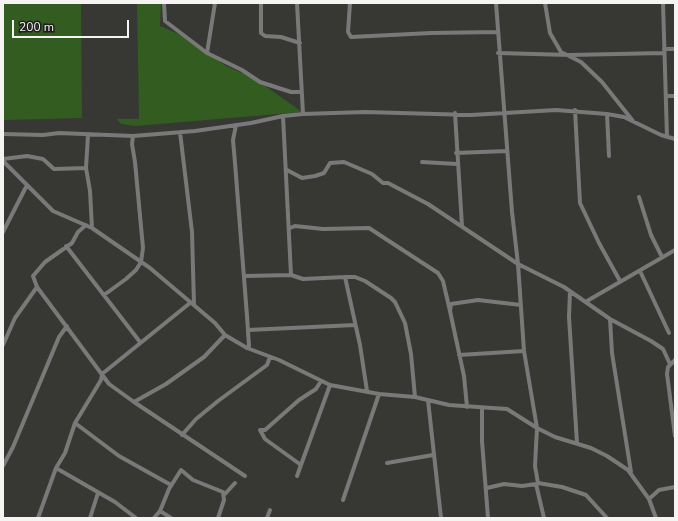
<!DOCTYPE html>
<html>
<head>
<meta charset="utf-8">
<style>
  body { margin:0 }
  #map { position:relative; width:678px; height:521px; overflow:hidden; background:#373734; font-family:"Nunito Sans",sans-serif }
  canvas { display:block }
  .frame { position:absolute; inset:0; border:4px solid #f5f4f3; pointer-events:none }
  .scale { position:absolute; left:12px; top:20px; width:117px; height:18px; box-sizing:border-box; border:2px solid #f5f4f3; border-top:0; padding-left:5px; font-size:12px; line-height:14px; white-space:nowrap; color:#f5f4f3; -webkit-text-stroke:3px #1e1e1d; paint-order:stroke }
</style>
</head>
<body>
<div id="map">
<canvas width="678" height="521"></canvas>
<div class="frame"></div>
<div class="scale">200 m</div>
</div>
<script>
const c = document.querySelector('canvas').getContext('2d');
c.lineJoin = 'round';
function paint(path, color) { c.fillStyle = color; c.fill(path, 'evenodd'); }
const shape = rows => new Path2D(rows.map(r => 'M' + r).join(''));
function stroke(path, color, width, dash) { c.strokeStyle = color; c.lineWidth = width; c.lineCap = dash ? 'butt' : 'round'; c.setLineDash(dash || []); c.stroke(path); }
paint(shape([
  [3,3,81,3,82,118,3,120],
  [137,3,161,3,160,26,181,35,226,66,254,78,302,112,135,126,121,124,117,119,139,119]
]), '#325c20');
stroke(shape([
  [164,3,165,21,207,53,242,70,260,82,291,92,301,92],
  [261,3,261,33,265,36,281,37,300,43],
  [297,3,303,114],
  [350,3,348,32,351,37,431,33,497,32],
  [496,3,512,212,518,264,524,351,537,428,535,466,538,483,536,484,544,518],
  [545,3,550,33,561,52,581,62,602,82,633,121],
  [663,3,667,137],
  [664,49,675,49],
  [207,53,215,3],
  [498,53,570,55,664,53],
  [666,96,675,96],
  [575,110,580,203,599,243,620,281],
  [455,113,462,226],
  [607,114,609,156],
  [283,116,291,275],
  [236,125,233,140,235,163,247,316,249,346,247,348],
  [180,132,192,232,194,305],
  [3,134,43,135,59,133,133,136,195,131,251,123,283,116,303,114,365,112,471,115,556,110,607,114,624,117,661,135,675,139],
  [88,135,86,168,90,191,92,228],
  [456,153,507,151],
  [3,159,27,156,43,159,54,169,86,168],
  [3,161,53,211,92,228,150,268,215,323,225,335,247,348,279,360,330,385,379,394,415,397,449,405,507,409,537,428,555,437,591,448,607,456,628,470,649,499,656,518],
  [422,162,457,164],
  [287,170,302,178,315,176,324,173,330,163,344,162,372,174,383,183,388,183,428,204,518,264,564,287,610,319,651,341,663,349,670,364],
  [639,197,651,235,662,257],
  [290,228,295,226,323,229,369,228,438,273,443,281,450,311],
  [3,232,27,185],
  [66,246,140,342],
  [640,271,669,333],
  [244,276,291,275,303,279,345,277,360,345,367,391],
  [344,277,355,277,365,281,391,298,395,302,405,323,411,354,415,397],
  [37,287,109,384,134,402,166,384,204,357,225,335],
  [570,291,569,317,577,443],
  [104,295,126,279,136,270,141,262,143,248,135,162,132,144,133,136],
  [587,301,675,250],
  [610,319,612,353,631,472],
  [248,330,355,325],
  [3,345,15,318,37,287,33,276,45,262,72,243,78,232,86,225],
  [459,355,524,351],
  [675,360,668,367,667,374,675,436],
  [428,400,441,518],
  [134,402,245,476],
  [467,407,464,376,450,311,451,304,478,300,521,305],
  [482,409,482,441,488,518],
  [75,423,119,456,171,485],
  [182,435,196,419,218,401,267,365,270,357],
  [387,463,433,455],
  [301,465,265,439,260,430,265,430,299,400,316,389,321,381],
  [3,466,13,447,59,337,67,326],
  [56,468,115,502,136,518],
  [297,476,330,385],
  [538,483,562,487,586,495,607,518],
  [487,488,504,484,522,486,536,484],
  [225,494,235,483],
  [649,499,659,490,675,487],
  [343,500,379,394],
  [38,518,56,468,65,453,75,423,101,380,102,374,190,303],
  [90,518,98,493],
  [154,518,160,511],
  [171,518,160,511,169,489,181,470,193,480,223,492,224,500,218,518],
  [267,518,270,510]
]), '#7a7979', 4);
</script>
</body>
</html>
